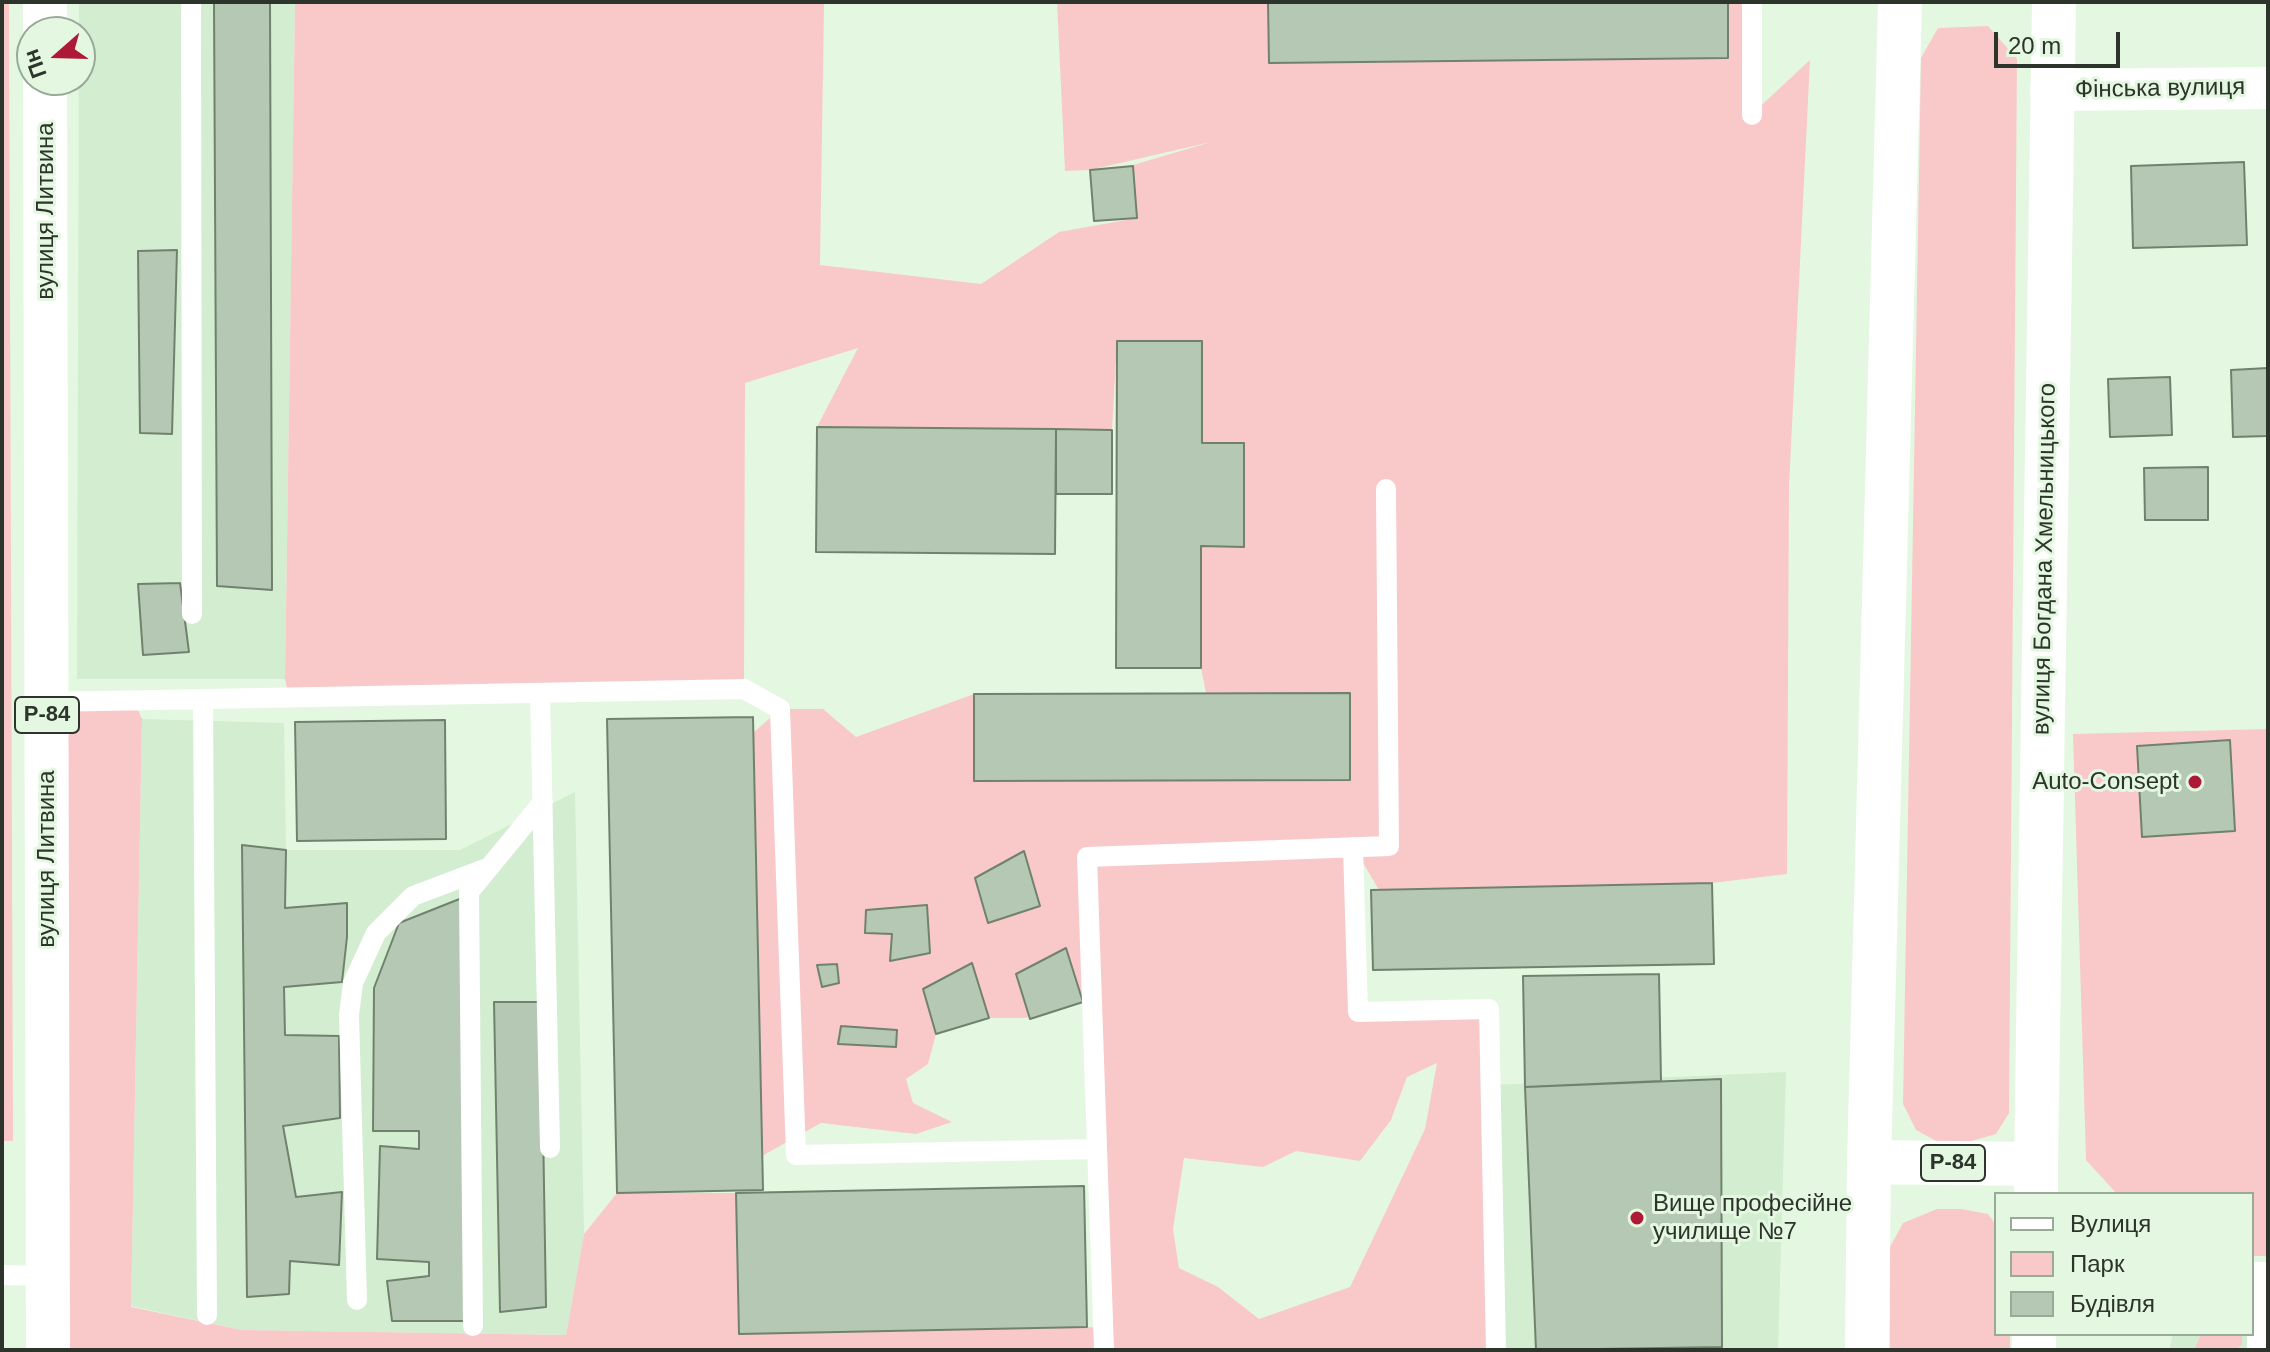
<!DOCTYPE html>
<html>
<head>
<meta charset="utf-8">
<style>
  body { margin:0 }
  #map { position:relative; width:2270px; height:1352px; overflow:hidden; background:#e4f8e1; font-family:Arial,sans-serif }
  canvas { display:block }
  .frame { position:absolute; inset:0; border:4px solid #2c342b; pointer-events:none }
  .legend { position:absolute; left:1994px; top:1192px; width:260px; height:144px; box-sizing:border-box; background:#e4f8e1; border:2px solid #9aaa98; margin:0; padding:10px 14px; list-style:none; font-size:24px; color:#2c342b }
  .legend li { display:flex; align-items:center; gap:16px; height:40px }
  .legend b { width:40px; border:2px solid #9aaa98 }
  .north { position:absolute; left:16px; top:16px; width:80px; height:80px; box-sizing:border-box; background:#e4f8e1; border:2px solid #9aaa98; border-radius:50%; rotate:250deg; font-size:22px; font-weight:700; line-height:32px; text-align:center; color:#2c342b }
  .north::after { content:''; display:block; margin:auto; width:28px; height:36px; background:#ae1938; clip-path:polygon(50% 0,100% 100%,50% 72%,0 100%) }
  .scale { position:absolute; left:1994px; top:32px; width:126px; height:36px; box-sizing:border-box; border:4px solid #2c342b; border-top:0; padding-left:10px; font-size:24px; line-height:28px; white-space:nowrap; color:#2c342b; -webkit-text-stroke:6px #e4f8e1; paint-order:stroke }
</style>
</head>
<body>
<div id="map">
<canvas width="2270" height="1352"></canvas>
<div class="frame"></div>
<ul class="legend">
<li><b style="height:10px;background:#fff"></b>Вулиця</li>
<li><b style="height:22px;background:#f9c9ca"></b>Парк</li>
<li><b style="height:22px;background:#b5c8b3"></b>Будівля</li>
</ul>
<div class="north">Пн</div>
<div class="scale">20 m</div>
</div>
<script>
const c = document.querySelector('canvas').getContext('2d');
c.lineJoin = 'round';
function paint(path, color) { c.fillStyle = color; c.fill(path, 'evenodd'); }
const shape = rows => new Path2D(rows.map(r => 'M' + r).join(''));
function stroke(path, color, width, dash) { c.strokeStyle = color; c.lineWidth = width; c.lineCap = dash ? 'butt' : 'round'; c.setLineDash(dash || []); c.stroke(path); }
function drawText(font, color, halo, rows, align = 'center') {
  c.font = font + ' Arial,sans-serif'; c.lineWidth = 6; c.setLineDash([]); c.textBaseline = 'middle'; c.strokeStyle = halo; c.fillStyle = color; for (const [text, x, y, turn = 0] of rows) {
    c.save(); c.translate(x, y); c.rotate((+turn || 0) * Math.PI / 180); c.textAlign = isNaN(turn) ? turn : align; if (halo) c.strokeText(text, 0, 0); c.fillText(text, 0, 0); c.restore();
  }
}
paint(shape([
  [79,2,295,2,285,679,77,679],
  [142,719,284,723,286,850,460,850,575,792,584,1234,566,1335,242,1330,131,1306],
  [1786,1072,1778,1350,1496,1350,1491,1085],
  [2268,1308,2268,1350,2169,1350,2173,1334,2252,1334,2252,1312]
]), '#d3edd0');
paint(shape([
  [2,2,9,2,13,1141,2,1141],
  [295,2,824,2,820,265,981,284,1059,232,1137,218,1133,165,1211,142,1090,170,1065,171,1057,2,1752,2,1752,114,1810,60,1789,486,1787,874,1712,883,1379,890,1355,849,1358,1012,1489,1009,1496,1350,48,1350,47,702,134,701,142,719,131,1307,242,1330,566,1335,584,1234,617,1193,736,1193,739,1334,1103,1327,1083,1002,1025,1018,989,1018,936,1034,928,1064,906,1079,913,1103,952,1122,916,1134,821,1123,762,1156,753,733,780,709,823,709,856,737,974,694,975,781,1351,780,1349,693,1206,693,1201,668,1201,546,1244,546,1244,444,1202,443,1202,341,1117,341,1112,430,817,427,858,348,745,383,744,689,289,698,285,679],
  [1437,1063,1425,1129,1350,1287,1259,1319,1218,1287,1179,1268,1173,1229,1184,1158,1263,1167,1296,1151,1360,1161,1391,1120,1407,1077],
  [1988,26,2017,59,2009,1113,1996,1134,1968,1142,1938,1142,1916,1130,1903,1104,1921,58,1938,28],
  [2268,729,2268,1256,2252,1256,2252,1194,2117,1194,2086,1160,2073,734],
  [1937,1209,1961,1209,1988,1214,1996,1225,1996,1334,2010,1334,2010,1350,1890,1350,1890,1247,1903,1223],
  [2201,1334,2242,1334,2242,1345,2234,1350,2194,1350]
]), '#f9c9ca');
const building = shape([
  [214,2,270,2,272,590,217,586,214,2],
  [1268,2,1728,2,1728,58,1269,63,1268,2],
  [2244,162,2247,245,2133,248,2131,166,2244,162],
  [1133,166,1137,218,1094,221,1090,170,1133,166],
  [177,250,172,434,140,433,138,251,177,250],
  [1117,341,1202,341,1202,443,1244,443,1244,547,1201,546,1201,668,1116,668,1117,341],
  [2268,368,2268,436,2233,437,2231,370,2268,368],
  [2170,377,2172,435,2110,437,2108,379,2170,377],
  [817,427,1056,429,1055,554,816,552,817,427],
  [1056,429,1112,430,1112,494,1056,494,1056,429],
  [2208,467,2208,520,2145,520,2144,468,2208,467],
  [180,583,189,652,143,655,138,584,180,583],
  [1350,693,1350,780,974,781,974,694,1350,693],
  [753,717,763,1190,617,1193,607,719,753,717],
  [445,720,446,839,297,841,295,722,445,720],
  [2230,740,2235,831,2142,837,2137,746,2230,740],
  [242,845,286,850,285,908,347,903,347,937,342,982,284,987,285,1035,339,1036,340,1118,283,1126,296,1197,342,1192,339,1265,290,1261,289,1294,247,1297,242,845],
  [1024,851,1040,906,988,923,975,878,1024,851],
  [1712,883,1714,964,1373,970,1371,890,1712,883],
  [462,898,467,1321,392,1321,387,1281,429,1276,429,1262,377,1259,380,1146,419,1149,419,1131,373,1131,374,988,399,923,462,898],
  [927,905,930,953,890,961,892,934,865,933,866,910,927,905],
  [1066,948,1083,1002,1030,1019,1016,974,1066,948],
  [972,963,989,1018,936,1034,923,989,972,963],
  [837,964,839,983,822,987,817,965,837,964],
  [1659,974,1661,1081,1525,1087,1523,976,1659,974],
  [494,1002,541,1002,546,1307,500,1312,494,1002],
  [841,1026,897,1030,896,1047,838,1044,841,1026],
  [1721,1079,1722,1347,1536,1350,1525,1087,1721,1079],
  [1084,1186,1087,1327,739,1334,736,1193,1084,1186]
]);
paint(building, '#b5c8b3');
stroke(building, '#70826e', 2);
stroke(shape([
  [191,2,192,614],
  [1752,115,1752,2],
  [540,693,550,1148],
  [203,699,207,1315],
  [47,702,744,689,780,709,796,1155,1097,1149],
  [1353,847,1358,1012,1489,1009,1496,1350],
  [2,1275,48,1276],
  [357,1300,349,1015,353,983,376,933,413,896,487,868],
  [473,1326,469,892,543,802],
  [1104,1350,1087,857,1389,846,1386,489],
  [2257,1350,2258,1284]
]), '#fff', 20);
stroke(shape([
  [2051,90,2268,88]
]), '#fff', 42);
stroke(shape([
  [1869,1162,1900,2],
  [2036,1164,2054,2]
]), '#fff', 44);
stroke(shape([
  [45,2,45,32],
  [45,80,48,1350],
  [2252,1284,2268,1284],
  [1867,1350,1869,1162,2036,1164,2036,1194],
  [2034,1350,2034,1334]
]), '#fff', 44);
for (const [x, y, r, color] of [
  [2195,782,8,"#ae1938"],
  [1637,1218,8,"#ae1938"]
]) { const dot = new Path2D(); dot.arc(x, y, r, 0, 2 * Math.PI); c.fillStyle = color; c.fill(dot); stroke(dot, '#e4f8e1', 3); }
for (const [x, y, w] of [
  [47,715,64],
  [1953,1163,64]
]) { const box = new Path2D(); box.roundRect(x - w / 2, y - 18, w, 36, 6); c.fillStyle = '#e4f8e1'; c.fill(box); stroke(box, '#2c342b', 2); }
drawText('bold 22px', '#2c342b', null, [
  ["Р-84",47,715],
  ["Р-84",1953,1163]
]);
drawText('24px', '#2c342b', '#e4f8e1', [
  ["Фінська вулиця",2160,89,-1],
  ["вулиця Литвина",46,211,-90],
  ["вулиця Богдана Хмельницького",2045,559,-89],
  ["вулиця Литвина",47,859,-90]
]);
drawText('24px', '#2c342b', '#e4f8e1', [
  ["Auto-Consept",2179,782],
  ["Вище професійне",1653,1204,"left"],
  ["училище №7",1653,1232,"left"]
], 'right');
</script>
</body>
</html>
